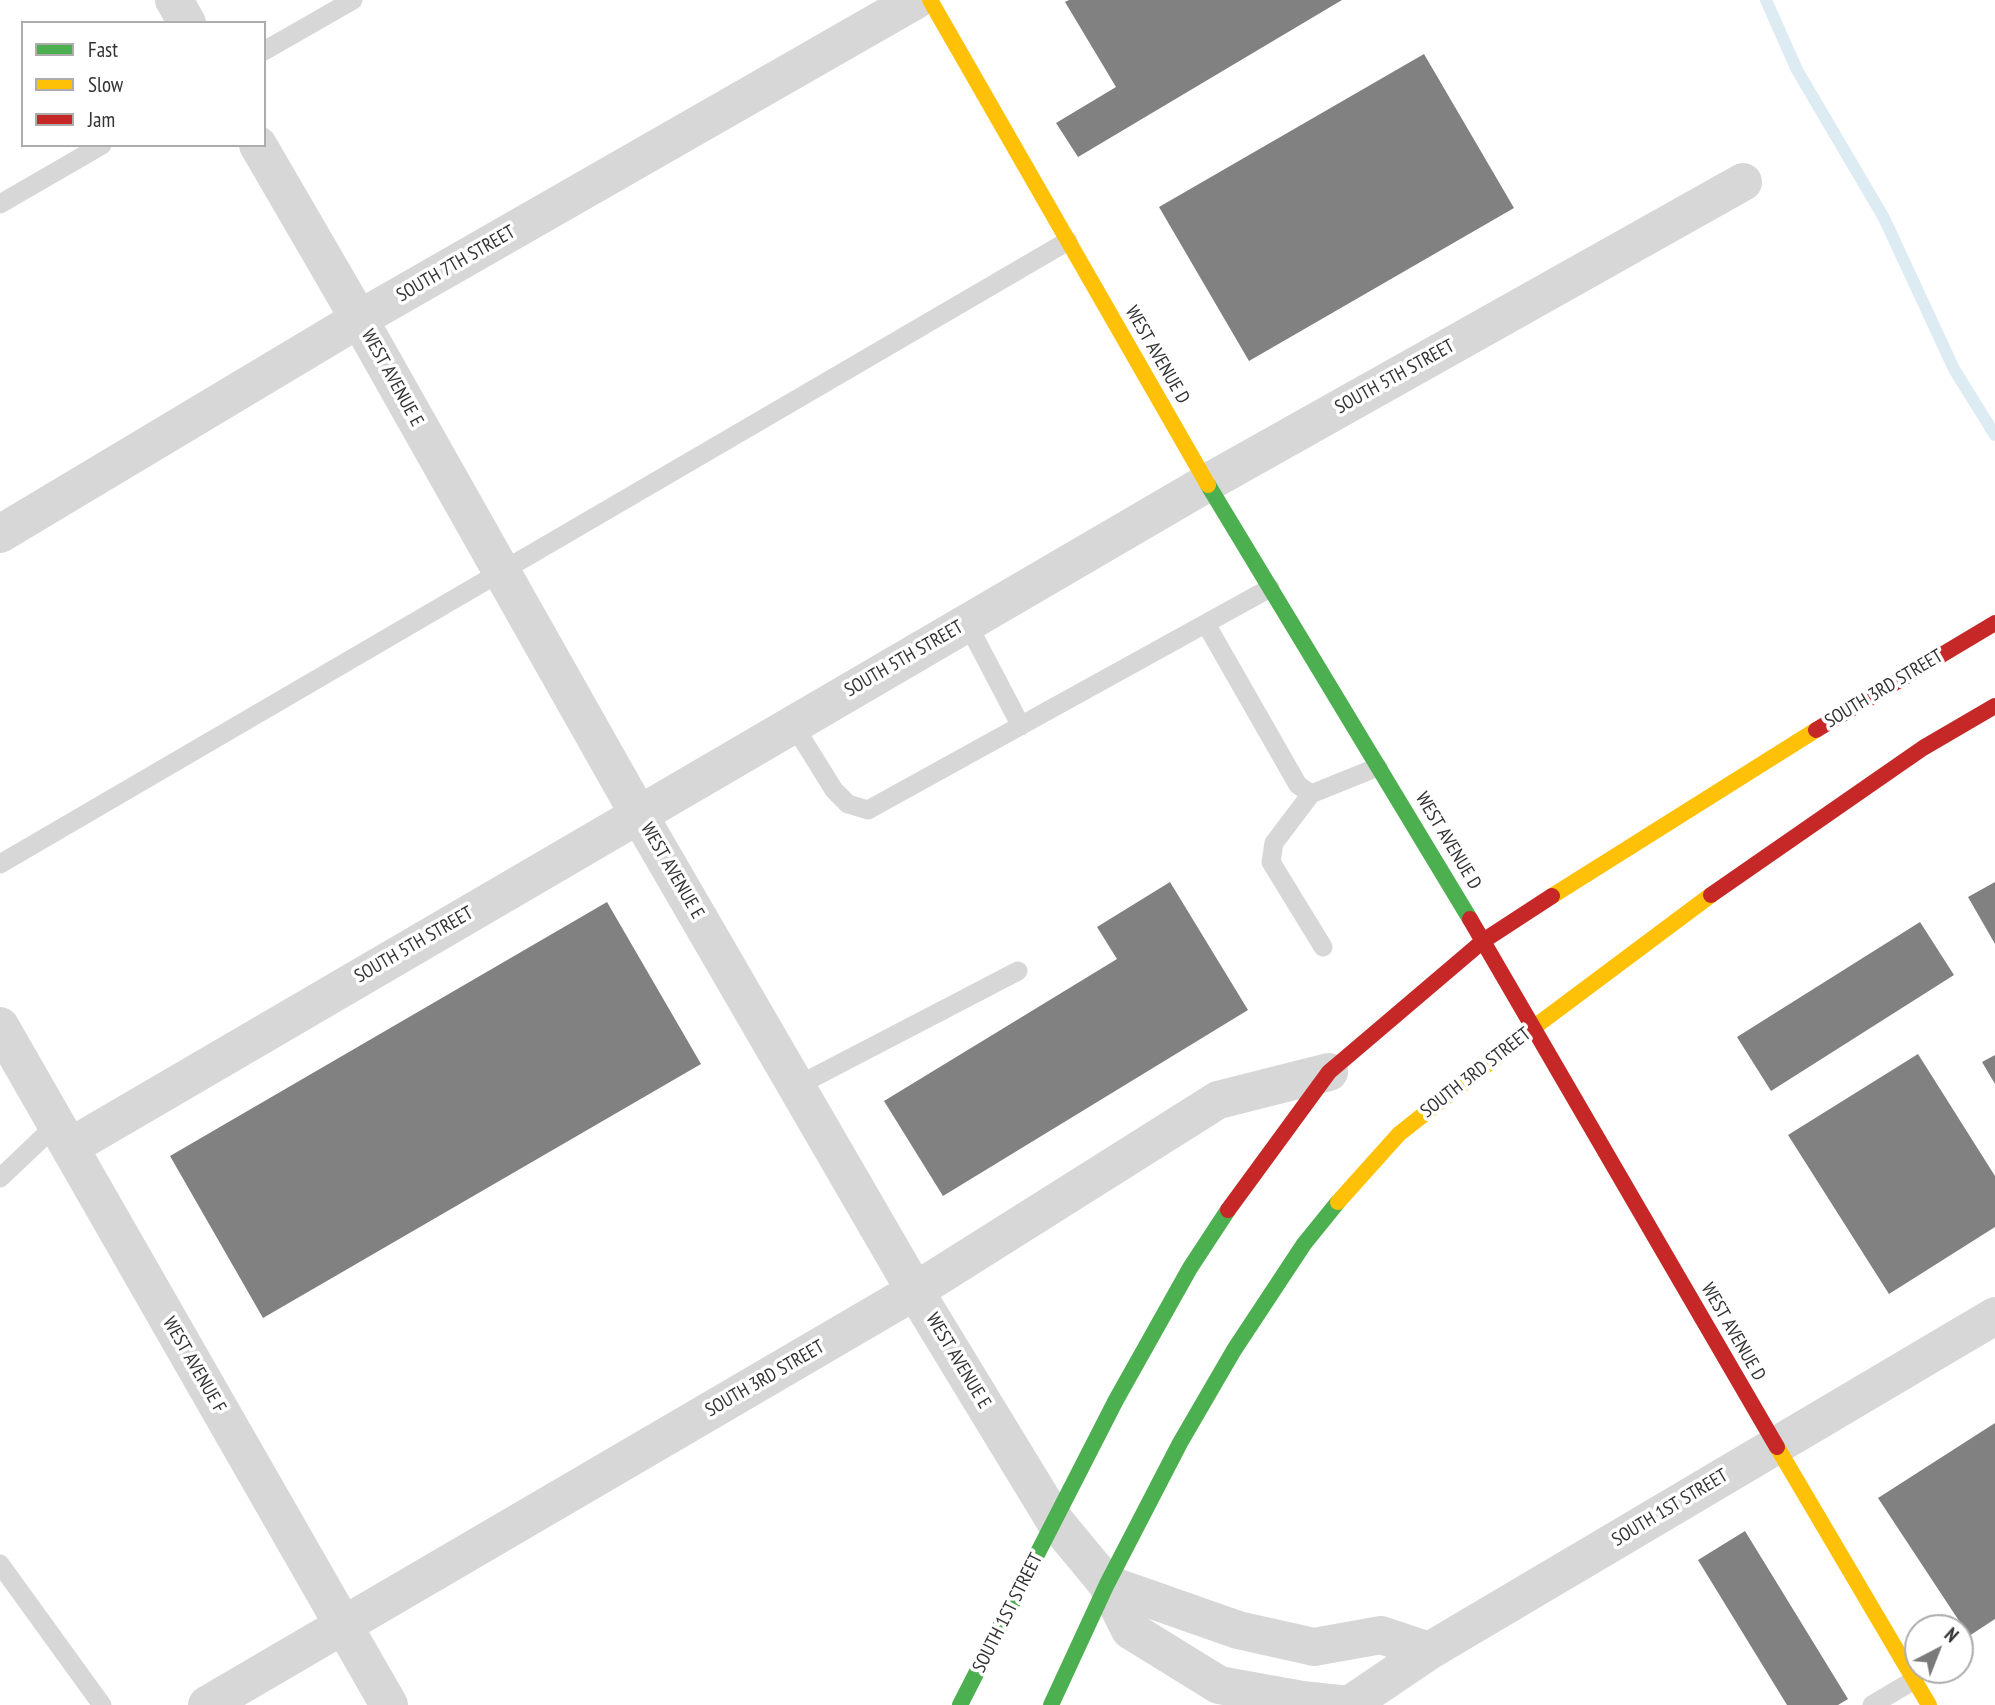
<!DOCTYPE html>
<html>
<head>
<meta charset="utf-8">
<style>
  body { margin:0 }
  #map { position:relative; width:1995px; height:1705px; overflow:hidden; background:#fff; font-family:"PT Sans Narrow",sans-serif }
  canvas { display:block }
  .legend { position:absolute; left:21px; top:21px; width:245px; height:126px; box-sizing:border-box; background:#fff; border:2px solid #adadad; margin:0; padding:9px 12px; list-style:none; font-size:21px; color:#333 }
  .legend li { display:flex; align-items:center; gap:14px; height:35px }
  .legend b { width:35px; border:2px solid #adadad }
  .north { position:absolute; left:1904px; top:1614px; width:70px; height:70px; box-sizing:border-box; background:#fff; border:2px solid #adadad; border-radius:50%; rotate:42deg; font-size:19px; font-weight:700; line-height:28px; text-align:center; color:#333 }
  .north::after { content:''; display:block; margin:auto; width:24px; height:32px; background:#7a7a7a; clip-path:polygon(50% 0,100% 100%,50% 72%,0 100%) }
</style>
</head>
<body>
<div id="map">
<canvas width="1995" height="1705"></canvas>
<ul class="legend">
<li><b style="height:9px;background:#4caf50"></b>Fast</li>
<li><b style="height:9px;background:#ffc107"></b>Slow</li>
<li><b style="height:9px;background:#c62828"></b>Jam</li>
</ul>
<div class="north">N</div>
</div>
<script>
const c = document.querySelector('canvas').getContext('2d');
c.lineJoin = 'round';
const shape = rows => new Path2D(rows.map(r => 'M' + r).join(''));
function stroke(path, color, width, dash) { c.strokeStyle = color; c.lineWidth = width; c.lineCap = dash ? 'butt' : 'round'; c.setLineDash(dash || []); c.stroke(path); }
function paint(path, color) { c.fillStyle = color; c.fill(path, 'evenodd'); }
function drawText(font, color, halo, rows, align = 'center') {
  c.font = font + ' "PT Sans Narrow",sans-serif'; c.lineWidth = 7; c.setLineDash([]); c.textBaseline = 'middle'; c.strokeStyle = halo; c.fillStyle = color; for (const [text, x, y, turn = 0] of rows) {
    c.save(); c.translate(x, y); c.rotate((+turn || 0) * Math.PI / 180); c.textAlign = isNaN(turn) ? turn : align; if (halo) c.strokeText(text, 0, 0); c.fillText(text, 0, 0); c.restore();
  }
}
stroke(shape([
  [1766,0,1797,70,1884,218,1954,369,1995,435]
]), '#ddebf3', 12);
paint(shape([
  [1069,0,1342,0,1078,157,1056,123,1116,87,1065,2],
  [1424,54,1514,208,1249,361,1159,207],
  [1170,882,1248,1010,943,1196,884,1101,1117,959,1097,927],
  [1995,882,1995,944,1968,897],
  [607,902,701,1064,263,1318,170,1156],
  [1920,922,1954,975,1771,1091,1737,1037],
  [1918,1054,1995,1176,1995,1227,1889,1294,1788,1135],
  [1995,1055,1995,1084,1982,1062],
  [1995,1423,1995,1619,1969,1636,1878,1498],
  [1745,1531,1848,1699,1838,1705,1787,1705,1698,1560]
]), '#818181');
stroke(shape([
  [264,51,353,0],
  [0,204,102,145],
  [967,623,1021,726],
  [1206,624,1298,785,1311,794],
  [793,724,834,790,848,804,868,810,1270,588],
  [0,864,1068,241],
  [1323,947,1271,862,1274,843,1311,794,1378,767],
  [797,1086,1018,971],
  [0,1178,57,1124],
  [0,1564,102,1705],
  [1872,1705,1914,1680]
]), '#d7d7d7', 19);
stroke(shape([
  [174,0,187,23],
  [258,145,359,319,639,815,915,1291,1055,1521,1107,1584,1130,1630,1219,1685,1302,1700,1349,1705],
  [0,534,359,319,916,0],
  [0,1026,389,1705],
  [70,1147,1207,483,1743,182],
  [1107,1584,1238,1630,1314,1647,1381,1635,1429,1651],
  [207,1705,915,1291,1218,1100,1329,1072],
  [1349,1705,1429,1651,1995,1316]
]), '#d7d7d7', 38);
stroke(shape([
  [1208,485,1470,919],
  [960,1705,1116,1400,1190,1268,1228,1210],
  [1051,1705,1107,1584,1180,1443,1234,1350,1304,1244,1338,1202]
]), '#4caf50', 16);
stroke(shape([
  [930,0,1208,485],
  [1552,896,1816,730],
  [1338,1202,1399,1134,1533,1028,1711,895],
  [1777,1447,1929,1705]
]), '#ffc107', 16);
stroke(shape([
  [1816,730,1995,623],
  [1711,895,1923,748,1995,706],
  [1470,919,1777,1447],
  [1228,1210,1329,1072,1483,941,1552,896]
]), '#c62828', 16);
drawText('19px', '#333', '#fff', [
  ["SOUTH 7TH STREET",456,264,-30],
  ["WEST AVENUE D",1157,355,60],
  ["SOUTH 5TH STREET",1395,377,-29],
  ["WEST AVENUE E",392,378,61],
  ["SOUTH 5TH STREET",904,659,-30],
  ["SOUTH 3RD STREET",1884,689,-31],
  ["WEST AVENUE D",1448,841,59],
  ["WEST AVENUE E",672,871,60],
  ["SOUTH 5TH STREET",414,945,-30],
  ["SOUTH 3RD STREET",1476,1073,-38],
  ["WEST AVENUE D",1733,1332,60],
  ["WEST AVENUE E",958,1361,59],
  ["WEST AVENUE F",194,1365,60],
  ["SOUTH 3RD STREET",765,1379,-30],
  ["SOUTH 1ST STREET",1670,1508,-31],
  ["SOUTH 1ST STREET",1008,1613,-63]
]);
</script>
</body>
</html>
